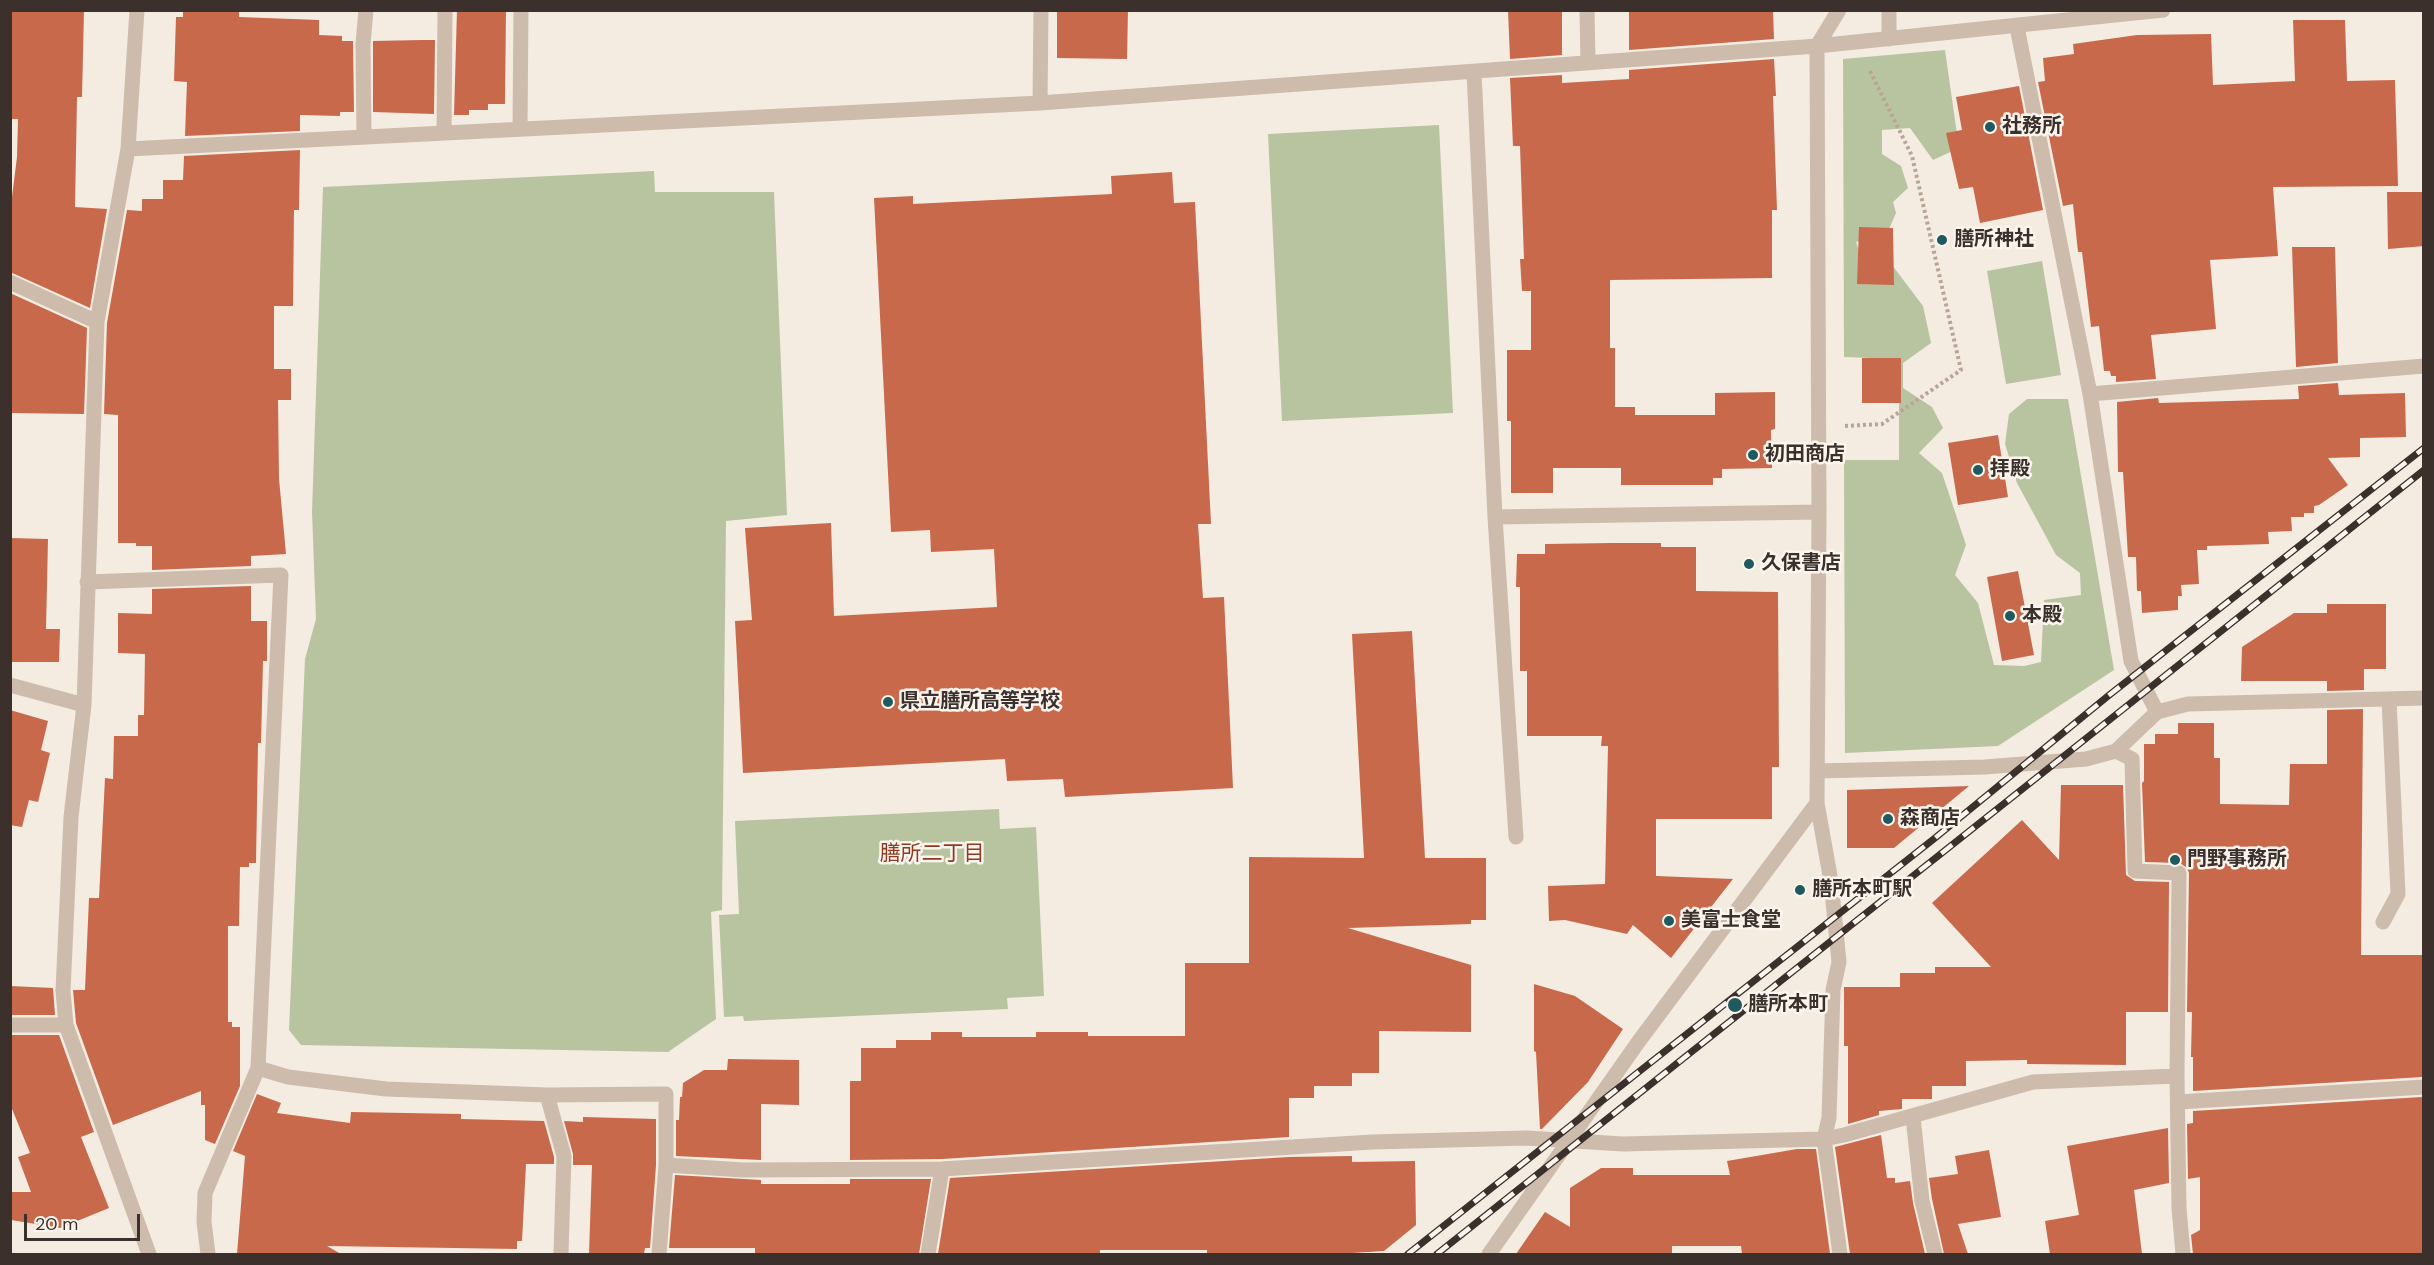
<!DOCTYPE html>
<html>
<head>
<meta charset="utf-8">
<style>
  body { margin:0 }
  #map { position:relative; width:2434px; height:1265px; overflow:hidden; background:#f4ebe1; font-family:"DM Sans",sans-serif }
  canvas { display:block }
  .frame { position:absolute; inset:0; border:12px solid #3b302b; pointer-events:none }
  .scale { position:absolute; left:24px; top:1214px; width:116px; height:27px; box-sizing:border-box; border:3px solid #3b302b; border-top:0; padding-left:8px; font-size:18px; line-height:21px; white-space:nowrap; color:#3b302b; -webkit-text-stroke:4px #fbf5ee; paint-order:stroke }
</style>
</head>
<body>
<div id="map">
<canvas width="2434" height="1265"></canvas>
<div class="frame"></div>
<div class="scale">20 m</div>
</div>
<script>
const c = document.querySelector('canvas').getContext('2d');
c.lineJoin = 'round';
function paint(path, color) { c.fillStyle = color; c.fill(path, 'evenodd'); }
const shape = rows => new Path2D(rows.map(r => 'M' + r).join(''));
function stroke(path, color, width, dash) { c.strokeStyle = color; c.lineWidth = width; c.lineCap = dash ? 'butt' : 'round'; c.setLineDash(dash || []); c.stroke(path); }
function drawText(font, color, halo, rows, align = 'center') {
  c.font = font + ' "DM Sans","Noto Sans JP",sans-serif'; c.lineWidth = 5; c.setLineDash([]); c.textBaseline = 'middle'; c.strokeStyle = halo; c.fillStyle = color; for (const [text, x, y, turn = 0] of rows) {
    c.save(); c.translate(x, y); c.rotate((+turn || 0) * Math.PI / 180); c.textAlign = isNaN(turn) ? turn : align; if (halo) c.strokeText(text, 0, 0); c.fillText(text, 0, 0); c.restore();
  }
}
paint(shape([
  [1945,50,1959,148,1933,160,1910,128,1882,130,1882,154,1901,166,1908,188,1893,202,1896,213,1886,236,1856,242,1864,265,1889,261,1923,306,1931,343,1903,363,1903,388,1932,407,1943,428,1919,453,1942,473,1966,545,1955,575,1978,603,1994,665,2024,666,2041,662,2044,600,2081,595,2080,573,2056,555,2017,483,2005,444,2009,414,2027,399,2068,399,2114,670,1998,746,1845,753,1844,460,1899,460,1899,359,1844,357,1843,59],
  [1439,125,1453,413,1282,421,1268,134],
  [654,171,655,192,774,192,787,515,726,521,722,910,711,912,716,1019,668,1052,301,1045,289,1030,305,659,316,619,312,512,323,187],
  [2042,261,2061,375,2006,384,1987,271],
  [999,809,1000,829,1036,827,1044,996,1007,998,1008,1009,744,1021,743,1016,724,1017,719,915,739,914,735,821]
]), '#b8c4a0');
paint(shape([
  [10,10,84,10,82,97,77,97,75,207,107,209,90,308,10,272,10,213,17,157,18,119,10,119],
  [183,10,239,10,239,17,319,20,319,35,342,36,342,41,353,41,354,112,340,112,340,116,300,115,300,131,185,136,187,82,174,81,176,17,183,17],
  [457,10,506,10,505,104,488,104,488,110,469,110,469,115,454,115],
  [1057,10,1128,10,1127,59,1057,58],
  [1508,10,1562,10,1562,55,1510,59],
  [1629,10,1773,10,1774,39,1629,50],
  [2293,20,2345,20,2347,81,2395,80,2398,186,2273,187,2278,256,2210,260,2216,329,2151,335,2156,379,2116,382,2116,376,2111,376,2110,371,2104,371,2099,326,2091,327,2082,252,2078,252,2073,204,2063,206,2038,82,2045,81,2043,58,2074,54,2073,44,2137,35,2211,34,2213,85,2295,81],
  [422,40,435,40,434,114,373,112,373,41],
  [1774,59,1776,96,1773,96,1777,210,1772,210,1772,278,1610,280,1610,348,1615,348,1615,407,1635,407,1635,415,1715,415,1715,393,1775,392,1775,429,1771,430,1772,468,1722,469,1722,478,1713,478,1713,485,1621,485,1621,468,1553,468,1553,493,1511,493,1511,421,1507,421,1507,350,1531,350,1531,291,1522,291,1520,259,1524,259,1520,146,1513,146,1510,78,1562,75,1562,83,1629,79,1629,70],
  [2019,86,2043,210,1980,223,1973,187,1959,189,1946,133,1962,130,1956,97],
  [300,150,299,210,294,210,293,306,274,306,274,369,291,369,291,400,278,400,279,479,286,554,251,556,251,566,152,570,152,546,136,546,136,543,118,543,118,415,104,414,107,323,127,210,142,211,142,199,163,199,163,180,183,180,184,156],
  [1172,172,1174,203,1195,202,1211,524,1198,524,1203,598,1224,597,1233,788,1065,797,1063,779,1007,781,1005,759,743,773,735,621,752,620,745,528,831,523,834,616,997,607,994,549,931,552,930,530,891,532,874,198,913,196,913,204,1112,194,1111,176],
  [2387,192,2424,192,2424,246,2388,249],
  [1859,227,1893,228,1894,285,1857,284],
  [2292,247,2335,247,2338,363,2296,367],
  [10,293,87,328,84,414,10,413],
  [1862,358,1901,358,1901,403,1862,403],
  [2338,383,2339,395,2405,393,2406,437,2360,438,2360,457,2328,458,2348,485,2319,505,2314,506,2314,513,2304,513,2304,517,2291,517,2292,531,2268,532,2269,544,2207,546,2207,550,2197,550,2199,584,2181,585,2182,596,2178,596,2178,610,2142,613,2141,591,2137,591,2136,557,2128,557,2123,472,2118,472,2117,402,2158,398,2159,403,2299,399,2298,386],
  [1998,435,2008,497,1958,505,1948,443],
  [10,538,48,539,46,629,60,629,59,662,10,662],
  [1612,543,1661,543,1661,547,1696,547,1696,591,1778,592,1779,767,1772,767,1772,819,1656,819,1656,876,1733,879,1671,958,1633,925,1627,934,1565,920,1549,921,1548,886,1605,884,1608,746,1601,746,1602,736,1527,736,1527,671,1520,671,1520,587,1516,587,1517,554,1545,554,1545,544],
  [2018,571,2034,655,2002,661,1987,577],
  [251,586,251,621,267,621,267,661,263,661,261,743,258,743,256,863,249,863,249,867,240,867,239,926,228,926,228,1022,232,1022,232,1027,240,1027,240,1086,215,1144,205,1140,205,1105,201,1105,201,1091,113,1125,76,1023,73,990,85,990,89,898,99,898,105,778,113,779,114,736,138,736,138,715,144,715,145,654,118,653,118,613,152,614,152,589],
  [2327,604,2386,604,2386,669,2364,669,2364,690,2327,691,2327,681,2241,681,2242,647,2294,613,2327,613],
  [1412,631,1425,858,1486,858,1486,920,1471,920,1471,924,1348,928,1471,965,1471,1032,1379,1031,1379,1073,1352,1073,1352,1086,1314,1086,1314,1098,1289,1098,1289,1137,942,1159,850,1160,850,1081,861,1081,861,1048,896,1048,896,1040,931,1040,931,1032,962,1032,962,1037,1036,1037,1036,1032,1088,1032,1088,1036,1185,1036,1185,963,1249,963,1249,857,1364,858,1352,634],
  [2363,709,2361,955,2424,955,2422,1077,2193,1091,2193,1057,2191,1057,2192,1012,2187,1012,2189,873,2187,868,2180,863,2145,862,2142,783,2144,781,2144,744,2155,744,2155,734,2178,734,2178,723,2214,723,2214,758,2220,758,2220,804,2289,805,2290,764,2327,764,2327,710],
  [10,710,48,721,41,750,50,753,38,802,29,800,22,827,10,825],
  [2061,785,2123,785,2126,875,2135,881,2169,882,2168,1012,2126,1012,2126,1065,2027,1064,2027,1060,1966,1061,1966,1086,1932,1086,1932,1099,1902,1099,1902,1109,1879,1111,1879,1115,1848,1124,1848,1046,1844,1046,1844,987,1900,987,1900,973,1935,973,1935,967,1991,967,1932,903,2022,820,2059,860],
  [1969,786,1894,848,1847,848,1847,790],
  [1534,984,1575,996,1623,1029,1588,1082,1542,1129,1540,1129,1536,1052,1534,1051],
  [10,986,53,988,55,1015,10,1015],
  [10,1035,59,1035,94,1132,81,1137,109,1208,60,1228,11,1220,11,1192,31,1192,18,1157,30,1153,10,1104],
  [728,1059,799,1060,799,1105,761,1104,761,1160,676,1156,676,1120,679,1120,680,1097,682,1097,683,1083,704,1070,727,1070],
  [257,1094,281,1103,277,1113,350,1123,351,1112,461,1114,461,1119,544,1121,554,1157,554,1164,526,1164,522,1241,517,1241,517,1249,327,1246,341,1254,237,1254,245,1156,233,1151],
  [2422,1097,2422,1106,2424,1106,2424,1254,2193,1254,2191,1235,2200,1230,2200,1177,2188,1179,2187,1124,2193,1123,2193,1111],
  [583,1117,656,1119,656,1165,650,1248,645,1248,644,1254,589,1254,592,1165,573,1165,573,1154,564,1121,583,1122],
  [2168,1128,2169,1183,2134,1190,2142,1254,2050,1254,2045,1221,2079,1215,2067,1146],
  [1881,1135,1887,1178,1895,1178,1895,1183,1910,1181,1913,1203,1925,1254,1850,1254,1835,1147],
  [1797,1149,1816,1149,1830,1254,1742,1254,1741,1246,1672,1246,1672,1254,1516,1254,1545,1212,1570,1227,1570,1188,1601,1168,1633,1168,1633,1175,1730,1175,1727,1161],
  [1989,1150,2001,1217,1958,1224,1968,1254,1944,1254,1932,1199,1929,1178,1958,1174,1955,1156],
  [1352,1156,1352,1162,1415,1161,1416,1225,1384,1251,1336,1254,1207,1254,1207,1250,1100,1250,1100,1254,938,1254,950,1178,1289,1157],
  [675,1175,761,1180,761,1184,850,1184,850,1179,931,1179,919,1254,755,1254,755,1248,669,1248]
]), '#c8694b');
stroke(shape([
  [1845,426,1882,424,1961,370,1912,156,1869,69]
]), '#b9a596', 4, [3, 3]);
stroke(shape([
  [137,10,128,149,97,322,84,705,71,817,63,991,66,1025,149,1254],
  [1587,10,1588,63],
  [1839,10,1817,46,1819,512,1817,803,1831,881,1839,962,1833,990,1829,1118,1824,1139,1840,1254],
  [1889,10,1889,39],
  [2017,27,2090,394,2131,661,2157,712],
  [1474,72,1495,517,1819,512],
  [1040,103,1041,10],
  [520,129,521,10],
  [444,133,445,10],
  [364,137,363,44,366,10],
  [128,149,1040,103,1817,46,2163,10],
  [10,282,97,322],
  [2090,394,2424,366],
  [1495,517,1516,837],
  [87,582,281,575,258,1068,205,1193,204,1222,208,1254],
  [10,685,84,705],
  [2116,751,2132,759,2135,871,2179,873,2177,1076,2179,1208,2183,1254],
  [1817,771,1985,767,2086,759,2116,751,2157,712,2188,704,2424,698],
  [2383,922,2398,894,2389,699],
  [10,1025,66,1025],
  [258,1068,288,1077,386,1089,547,1095,666,1094,666,1165,659,1254],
  [547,1095,564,1156,561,1254],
  [2178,1102,2424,1087],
  [1913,1117,1922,1201,1935,1254],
  [666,1165,743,1170,942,1169,1372,1142,1527,1138,1623,1144,1824,1139,1844,1135,2033,1082,2177,1076],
  [928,1254,942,1169],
  [1489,1254,1639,1041,1817,803]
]), '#cdbbac', 15);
const rail = shape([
  [1408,1254,1935,838,2108,696,2424,448],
  [1437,1254,2424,470]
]);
stroke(rail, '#3b302b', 7);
stroke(rail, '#fbf5ee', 4.5, [14]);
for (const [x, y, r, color] of [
  [1990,127,6,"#1f5a5e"],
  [1942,240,6,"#1f5a5e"],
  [1753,455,6,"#1f5a5e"],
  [1978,470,6,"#1f5a5e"],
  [1749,564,6,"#1f5a5e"],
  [2010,616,6,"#1f5a5e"],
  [888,702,6,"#1f5a5e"],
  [1888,819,6,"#1f5a5e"],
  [2175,860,6,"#1f5a5e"],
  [1800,890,6,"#1f5a5e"],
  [1669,921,6,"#1f5a5e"],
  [1735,1005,8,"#1f5a5e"]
]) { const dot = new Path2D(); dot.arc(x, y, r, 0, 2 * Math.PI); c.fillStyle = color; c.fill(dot); stroke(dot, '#fbf5ee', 2); }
drawText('bold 20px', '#3b302b', '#fbf5ee', [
  ["社務所",2002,127],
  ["膳所神社",1954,240],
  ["初田商店",1765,455],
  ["拝殿",1990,470],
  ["久保書店",1761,564],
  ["本殿",2022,616],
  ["県立膳所高等学校",900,702],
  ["森商店",1900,819],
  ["門野事務所",2187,860],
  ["膳所本町駅",1812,890],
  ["美富士食堂",1681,921],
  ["膳所本町",1748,1005]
], 'left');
drawText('21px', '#8c3b22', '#fbf5ee', [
  ["膳所二丁目",932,854]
]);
</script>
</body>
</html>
